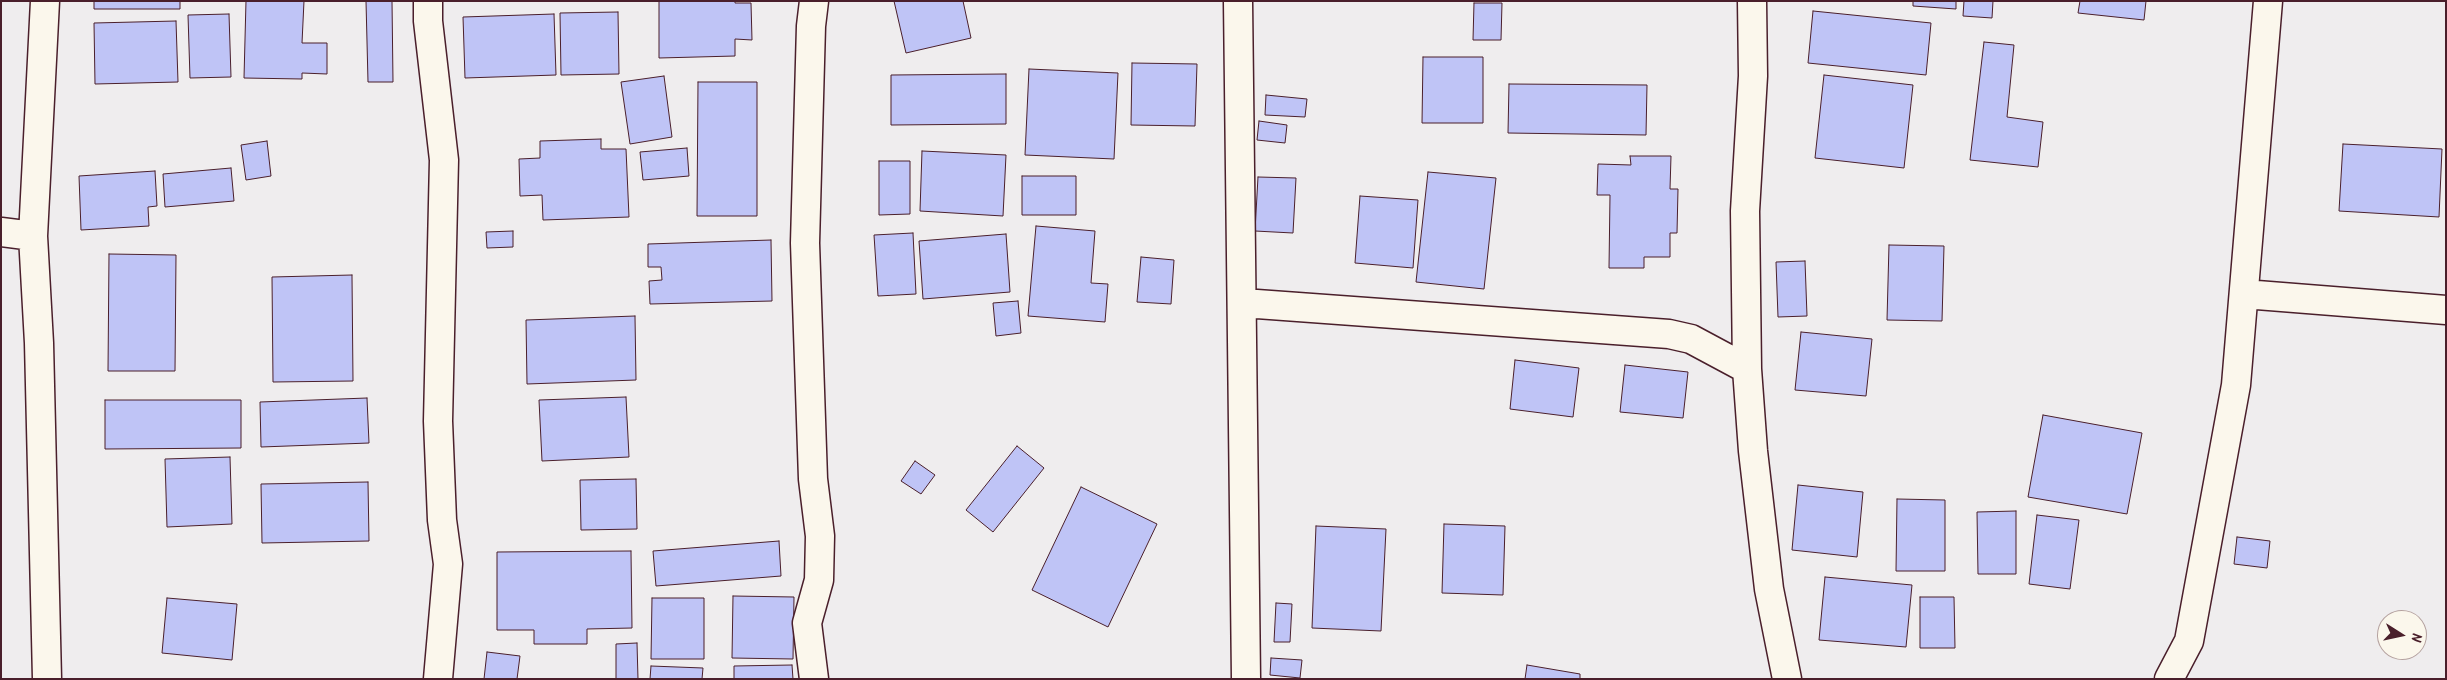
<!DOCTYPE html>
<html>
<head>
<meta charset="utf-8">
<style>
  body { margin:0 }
  #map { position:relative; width:2447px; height:680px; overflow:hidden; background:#efedee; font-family:Kalam,sans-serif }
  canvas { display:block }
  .frame { position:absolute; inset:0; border:2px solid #4a1f2b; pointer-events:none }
  .north { position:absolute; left:2377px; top:610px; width:50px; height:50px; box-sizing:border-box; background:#fbf7ec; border:1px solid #b4a19f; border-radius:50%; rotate:100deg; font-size:14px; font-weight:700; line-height:20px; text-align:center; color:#4a1f2b }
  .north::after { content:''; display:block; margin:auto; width:18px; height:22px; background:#4a1f2b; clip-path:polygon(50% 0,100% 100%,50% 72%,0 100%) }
</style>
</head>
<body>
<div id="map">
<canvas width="2447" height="680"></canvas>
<div class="frame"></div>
<div class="north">N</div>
</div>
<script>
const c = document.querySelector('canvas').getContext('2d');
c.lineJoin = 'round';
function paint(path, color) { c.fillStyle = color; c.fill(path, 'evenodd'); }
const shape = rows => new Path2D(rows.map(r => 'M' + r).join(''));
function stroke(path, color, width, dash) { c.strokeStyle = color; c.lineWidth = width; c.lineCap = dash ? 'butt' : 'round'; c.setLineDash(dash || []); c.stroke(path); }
const building = shape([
  [94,1,180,1,180,9,94,9,94,1],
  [246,1,304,1,302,43,327,43,327,74,302,73,302,79,244,78,246,1],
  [366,1,392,1,393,82,368,82,366,1],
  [659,1,735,1,735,3,751,3,752,40,735,39,735,56,659,58,659,1],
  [894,1,963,1,971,38,906,53,894,1],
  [1913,1,1956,1,1956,9,1913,6,1913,1],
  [1964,1,1993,1,1992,18,1963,16,1964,1],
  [2080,1,2146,1,2144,20,2078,13,2080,1],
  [1474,3,1502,3,1501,40,1473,40,1474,3],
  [1813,11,1931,23,1926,75,1808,63,1813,11],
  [618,12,619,74,561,75,560,13,618,12],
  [229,14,231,77,190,78,188,15,229,14],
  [554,14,556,75,465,78,463,17,554,14],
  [176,21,178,82,95,84,94,23,176,21],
  [1984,42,2014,45,2007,117,2043,122,2038,167,1970,160,1984,42],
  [1423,57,1483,57,1483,123,1422,123,1423,57],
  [1132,63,1197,64,1195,126,1131,125,1132,63],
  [1029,69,1118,73,1114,159,1025,155,1029,69],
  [1006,74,1006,124,891,125,891,75,1006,74],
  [1824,75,1913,85,1904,168,1815,158,1824,75],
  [664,76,672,137,630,144,621,82,664,76],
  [698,82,757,82,757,216,697,216,698,82],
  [1509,84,1647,85,1646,135,1508,133,1509,84],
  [1266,95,1307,99,1305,117,1265,115,1266,95],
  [1259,121,1287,125,1285,143,1257,140,1259,121],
  [601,139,601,149,626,149,629,217,543,220,542,195,520,196,519,159,540,158,540,141,601,139],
  [267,141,271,176,246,180,241,145,267,141],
  [2343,144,2442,149,2439,217,2339,211,2343,144],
  [687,148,689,176,643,180,640,152,687,148],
  [922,151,1006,155,1003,216,920,211,922,151],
  [1630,156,1671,156,1670,189,1678,189,1677,233,1670,233,1670,257,1644,257,1644,268,1609,268,1610,195,1597,195,1598,164,1631,165,1630,156],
  [879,161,910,161,910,214,879,215,879,161],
  [231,168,234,201,165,207,163,174,231,168],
  [155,171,157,206,148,207,149,226,81,230,79,176,155,171],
  [1428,172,1496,178,1484,289,1416,282,1428,172],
  [1022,176,1076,176,1076,215,1022,215,1022,176],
  [1258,177,1296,178,1293,233,1255,231,1258,177],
  [1360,196,1418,200,1413,268,1355,263,1360,196],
  [1036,226,1095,231,1091,283,1108,284,1105,322,1028,316,1036,226],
  [513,231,513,247,487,248,486,232,513,231],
  [913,233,916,294,878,296,874,235,913,233],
  [1006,234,1010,292,923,299,919,241,1006,234],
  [771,240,772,301,650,304,649,281,662,280,661,267,648,267,648,244,771,240],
  [1889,245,1944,246,1942,321,1887,320,1889,245],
  [109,254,176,255,175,371,108,371,109,254],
  [1141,257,1174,260,1171,304,1137,302,1141,257],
  [1805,261,1807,316,1778,317,1776,262,1805,261],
  [352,275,353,381,273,382,272,277,352,275],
  [1018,301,1021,333,996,336,993,303,1018,301],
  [635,316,636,380,527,384,526,320,635,316],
  [1801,332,1872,339,1866,396,1795,390,1801,332],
  [1515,360,1579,368,1573,417,1510,409,1515,360],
  [1625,365,1688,372,1683,418,1620,412,1625,365],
  [626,397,629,457,542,461,539,400,626,397],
  [367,398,369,443,261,447,260,402,367,398],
  [105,400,241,400,241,448,105,449,105,400],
  [2043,415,2142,433,2127,514,2028,497,2043,415],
  [1017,446,1044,468,993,532,966,510,1017,446],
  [230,457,232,524,167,527,165,459,230,457],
  [915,461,935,475,921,494,901,481,915,461],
  [636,479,637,529,581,530,580,480,636,479],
  [368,482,369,541,262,543,261,484,368,482],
  [1798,485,1863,492,1857,557,1792,550,1798,485],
  [1081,487,1157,524,1108,627,1032,590,1081,487],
  [1897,499,1945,500,1945,571,1896,571,1897,499],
  [2016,511,2016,574,1978,574,1977,512,2016,511],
  [2037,515,2079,520,2070,589,2029,584,2037,515],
  [1444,524,1505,526,1503,595,1442,593,1444,524],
  [1316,526,1386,529,1381,631,1312,628,1316,526],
  [2237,537,2270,541,2267,568,2234,564,2237,537],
  [779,541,781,576,656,586,653,551,779,541],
  [631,551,632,628,587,629,587,644,534,644,534,630,497,630,497,552,631,551],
  [1825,577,1912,585,1906,647,1819,640,1825,577],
  [733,596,794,597,793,659,732,658,733,596],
  [1920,597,1954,597,1955,648,1920,648,1920,597],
  [167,598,237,604,232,660,162,653,167,598],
  [652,598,704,598,704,659,651,659,652,598],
  [1276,603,1292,604,1290,642,1274,642,1276,603],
  [637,643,638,679,616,679,616,644,637,643],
  [487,652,520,656,517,679,484,679,487,652],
  [1271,658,1302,660,1300,678,1270,675,1271,658],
  [792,665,793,679,734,679,734,666,792,665],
  [1527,665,1580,674,1580,679,1525,679,1527,665],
  [651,666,703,668,702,679,650,679,651,666]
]);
paint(building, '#bfc4f6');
stroke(building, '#4a1f2b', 1);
const street = shape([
  [45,1,33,236,39,343,47,679],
  [428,1,428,21,444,160,438,421,442,520,448,564,438,679],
  [814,1,811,26,805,243,813,479,820,536,819,580,807,623,814,679],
  [1238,1,1246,679],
  [1752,1,1753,76,1745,211,1747,369,1753,451,1769,589,1787,679],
  [1,232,33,236],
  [2244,294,2446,310],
  [1243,303,1669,334,1691,339,1747,369],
  [2169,679,2189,641,2236,385,2268,1]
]);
stroke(street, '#4a1f2b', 31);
stroke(street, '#fbf7ec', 28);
</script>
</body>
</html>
